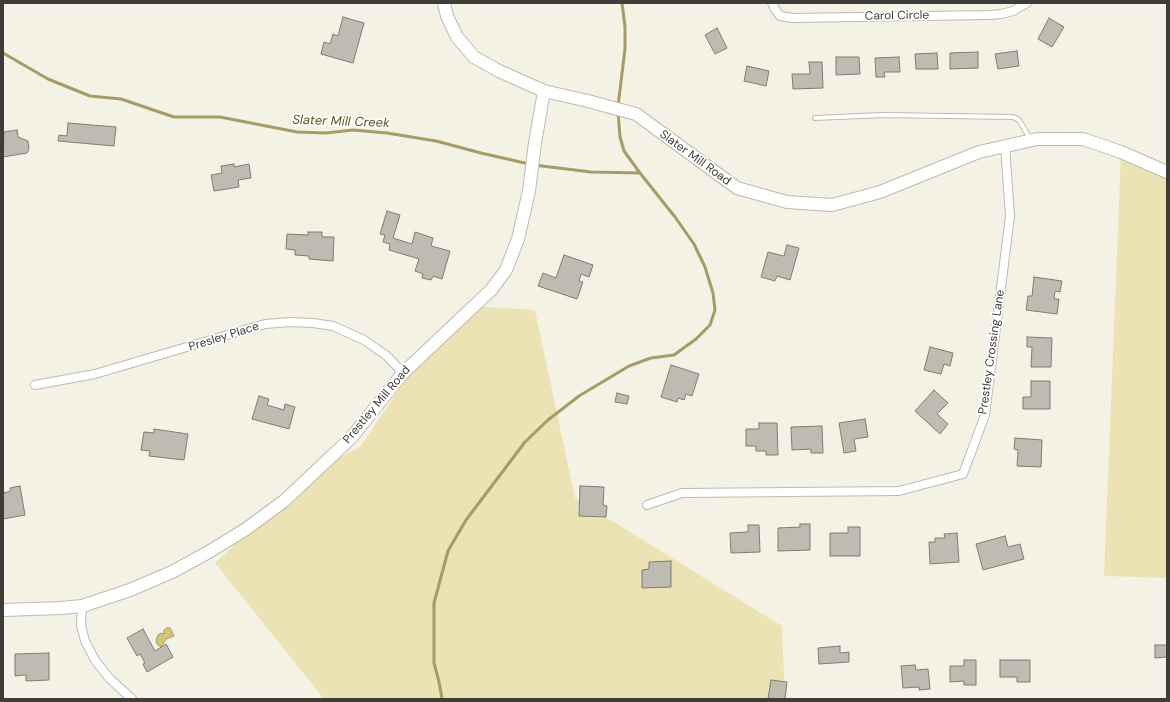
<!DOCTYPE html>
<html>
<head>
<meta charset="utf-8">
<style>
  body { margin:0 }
  #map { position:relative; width:1170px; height:702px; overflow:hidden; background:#f4f2e5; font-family:"DM Sans",sans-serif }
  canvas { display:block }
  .frame { position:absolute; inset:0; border:4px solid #3e3d38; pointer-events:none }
</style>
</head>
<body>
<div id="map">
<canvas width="1170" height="702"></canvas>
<div class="frame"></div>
</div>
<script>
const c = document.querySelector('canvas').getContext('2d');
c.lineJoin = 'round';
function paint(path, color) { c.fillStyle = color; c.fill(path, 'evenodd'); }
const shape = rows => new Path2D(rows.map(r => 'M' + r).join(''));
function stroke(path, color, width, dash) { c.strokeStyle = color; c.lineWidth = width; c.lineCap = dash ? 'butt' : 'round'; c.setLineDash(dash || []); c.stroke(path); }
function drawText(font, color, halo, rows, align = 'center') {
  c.font = font + ' "DM Sans",sans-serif'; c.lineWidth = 3.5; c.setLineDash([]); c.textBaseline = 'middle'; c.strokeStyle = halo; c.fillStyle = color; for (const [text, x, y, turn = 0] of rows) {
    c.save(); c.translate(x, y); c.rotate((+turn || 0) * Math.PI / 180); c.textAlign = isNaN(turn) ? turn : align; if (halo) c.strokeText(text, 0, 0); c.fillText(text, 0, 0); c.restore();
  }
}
paint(shape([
  [1121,152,1167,172,1167,578,1104,576],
  [474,306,535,310,575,498,782,626,785,699,324,699,215,563,312,472,360,447,413,369]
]), '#ece3b4');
const water = shape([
  [167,628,170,628,174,636,166,639,161,647,157,644,156,640,158,635,161,633,164,634,164,630,167,628]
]);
paint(water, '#d3c478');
stroke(water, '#a69c65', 1);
stroke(shape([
  [3,53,48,79,90,96,121,99,174,117,220,117,297,132,326,133,353,130,387,133,436,141,481,153,529,164],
  [618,106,625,49,625,27,622,3],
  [534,165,591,172,640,173],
  [442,699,439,682,434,663,434,603,448,551,466,520,525,442,548,420,579,396,629,366,651,358,674,355,696,339,710,325,715,310,713,293,705,267,694,244,675,217,640,173,624,151,620,137,618,112]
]), '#a69c65', 3);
const building = shape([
  [343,17,364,23,353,63,321,54,324,42,330,44,333,34,338,36,343,17],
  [1049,18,1064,27,1052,47,1038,39,1049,18],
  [717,28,727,48,715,54,705,35,717,28],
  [1017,51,1019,66,998,69,995,54,1017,51],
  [978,52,978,68,950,69,950,53,978,52],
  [937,53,938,69,916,69,915,54,937,53],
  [836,57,859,57,860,74,836,75,836,57],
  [899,57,900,72,884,72,885,77,876,77,875,58,899,57],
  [809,62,822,62,823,88,793,89,792,74,810,74,809,62],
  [747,66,769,71,766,86,744,81,747,66],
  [68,123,116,127,114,146,58,141,59,135,67,136,68,123],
  [17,130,18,137,28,141,29,149,27,153,3,157,4,132,17,130],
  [234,164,234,167,249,164,251,178,238,180,239,187,214,191,211,175,222,173,221,166,234,164],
  [387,211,400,215,393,238,412,244,415,232,433,238,431,246,450,251,442,279,433,276,431,280,422,278,423,274,415,271,419,259,389,250,390,244,383,242,385,235,380,234,387,211],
  [308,232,322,232,322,237,334,237,333,261,309,259,309,256,295,255,295,250,286,249,287,234,308,235,308,232],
  [787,245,799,248,790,280,777,276,775,281,761,277,768,252,784,256,787,245],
  [564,255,593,265,589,277,581,274,579,281,583,282,577,299,538,286,543,273,556,278,564,255],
  [1034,277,1062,281,1060,292,1055,291,1054,299,1059,299,1057,314,1026,310,1028,296,1032,296,1034,277],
  [1027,337,1052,338,1051,367,1031,367,1032,347,1027,347,1027,337],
  [930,347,953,353,950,366,944,364,941,374,924,370,930,347],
  [671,365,699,374,692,396,686,394,684,400,678,398,677,402,661,397,671,365],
  [1031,381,1050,381,1050,409,1023,409,1023,397,1031,397,1031,381],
  [934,390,948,403,937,414,948,424,940,434,915,411,934,390],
  [617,393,629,396,627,404,615,402,617,393],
  [259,396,269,399,267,405,284,410,285,404,295,407,289,429,252,419,259,396],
  [865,419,868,437,854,439,856,451,844,453,839,423,865,419],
  [759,423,777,423,778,455,766,455,766,451,756,451,756,446,746,446,746,429,759,429,759,423],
  [822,426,823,453,811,453,811,449,792,450,791,427,822,426],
  [154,429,188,434,184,460,149,456,150,451,141,450,144,432,154,433,154,429],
  [1015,438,1042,440,1041,467,1017,466,1018,450,1014,449,1015,438],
  [20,486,25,515,3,519,3,489,4,493,11,491,10,488,20,486],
  [580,486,604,487,603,505,607,506,606,517,579,516,580,486],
  [800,524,810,524,810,550,778,551,778,528,800,527,800,524],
  [748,525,759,525,760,552,731,553,730,533,748,532,748,525],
  [848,527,860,527,860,556,830,556,830,533,848,533,848,527],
  [957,533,959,562,930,564,929,542,935,542,935,538,945,538,944,534,957,533],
  [1005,536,1008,547,1020,544,1024,559,983,570,976,544,1005,536],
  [671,561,671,587,642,588,642,570,649,569,649,562,671,561],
  [143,629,155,651,166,644,173,657,147,672,143,664,145,663,140,654,137,656,127,638,143,629],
  [1155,645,1167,645,1167,657,1155,658,1155,645],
  [840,646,840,653,849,652,849,662,819,664,818,648,840,646],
  [49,653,49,680,26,681,26,675,15,676,15,654,49,653],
  [964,660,976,660,976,685,964,685,964,681,950,682,950,666,964,666,964,660],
  [1000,660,1030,660,1030,682,1017,682,1017,677,1000,677,1000,660],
  [915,665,916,670,928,669,930,689,919,690,919,687,903,688,901,666,915,665],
  [771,680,787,682,785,699,768,699,771,680]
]);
paint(building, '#bebcb0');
stroke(building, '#7f7d72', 1);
const lane = shape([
  [815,118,883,115,1013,117,1019,120,1031,140]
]);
const street = shape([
  [772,3,775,9,780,16,793,18,990,15,1001,14,1013,11,1027,3],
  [35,385,95,374,265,324,290,322,313,323,333,326,364,340,387,356,403,373],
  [647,505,682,493,899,491,963,474,985,415,1010,216,1005,146],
  [82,606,81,625,85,641,95,660,109,678,132,699]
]);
const secondary = shape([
  [444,3,447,16,457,37,474,57,499,71,544,91,588,101,636,114,737,188,787,202,832,205,880,192,979,152,1037,139,1083,139,1121,152,1167,172],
  [3,610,61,608,82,606,130,590,172,572,207,553,246,529,284,501,351,438,403,373,491,290,506,270,518,239,529,191,535,143,544,91]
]);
stroke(lane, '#bdbbaf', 6);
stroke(street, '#bdbbaf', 10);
stroke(secondary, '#bdbbaf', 14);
stroke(lane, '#fff', 4);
stroke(street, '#fff', 8);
stroke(secondary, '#fff', 12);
drawText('12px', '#3e3d38', '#fff', [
  ["Carol Circle",897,16,-1],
  ["Slater Mill Road",695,158,36],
  ["Presley Place",224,337,-17],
  ["Prestley Crossing Lane",992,352,-82],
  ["Prestley Mill Road",377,405,-50]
]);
drawText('italic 13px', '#61561d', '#fff', [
  ["Slater Mill Creek",341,122,2]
]);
</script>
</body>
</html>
